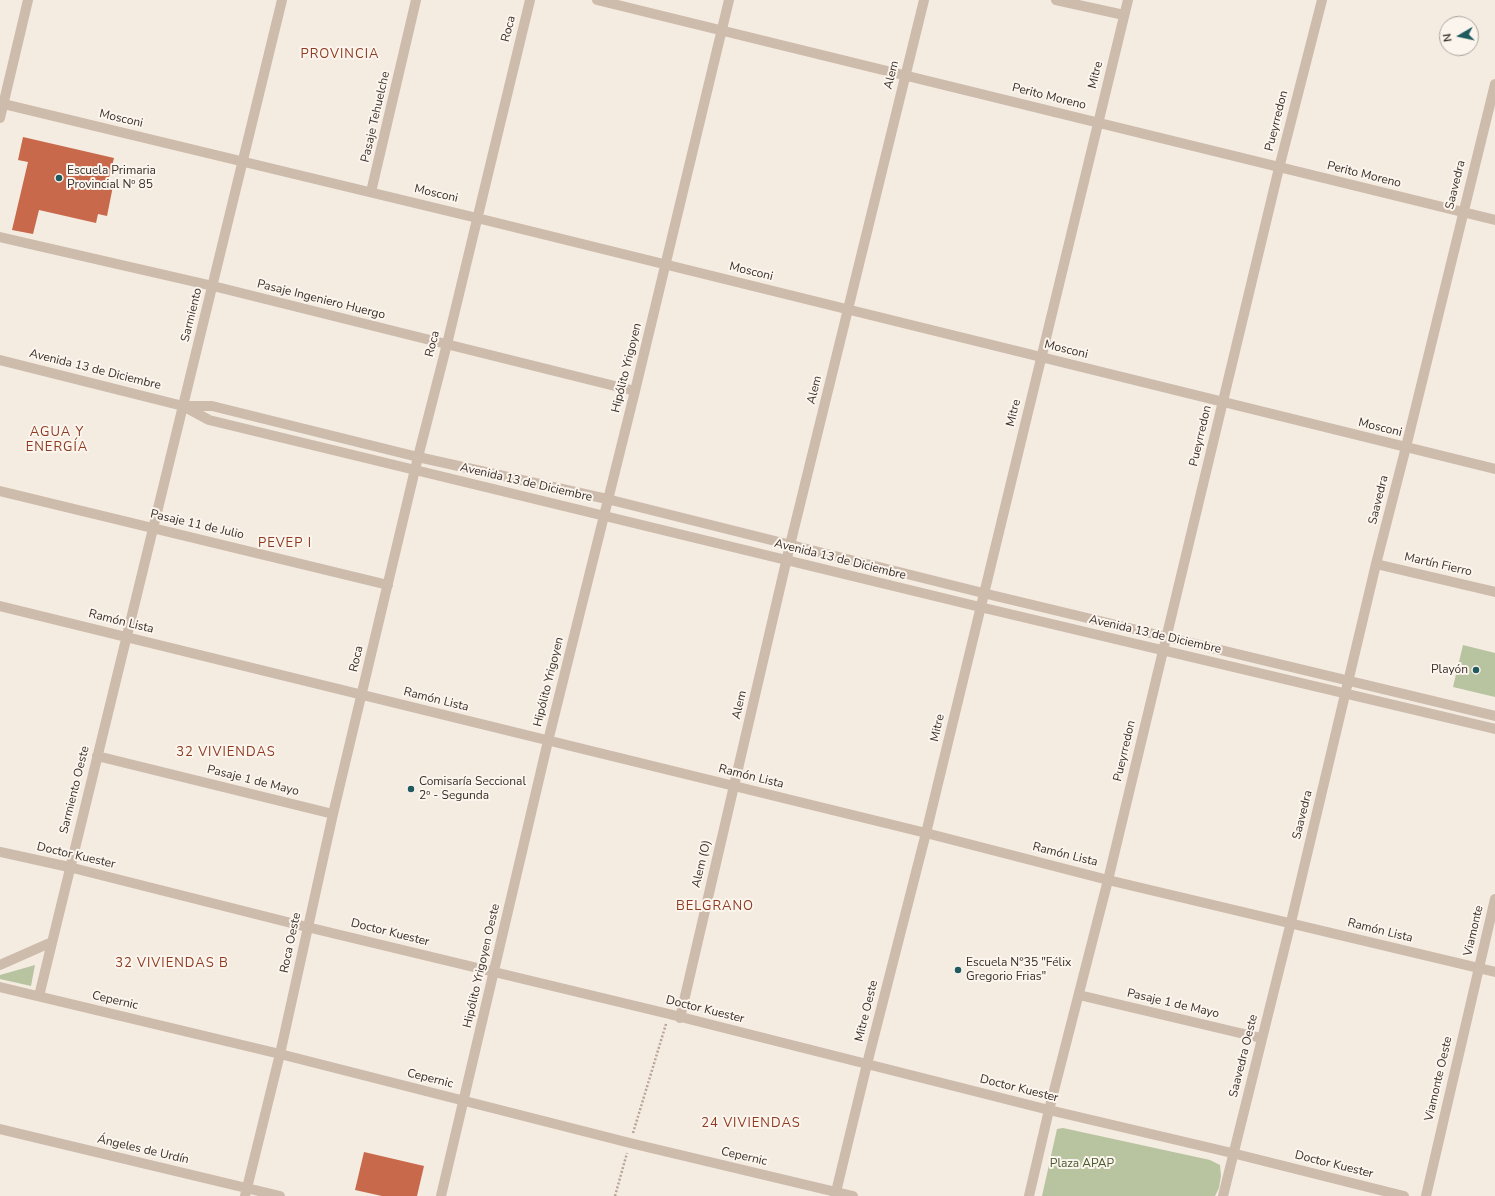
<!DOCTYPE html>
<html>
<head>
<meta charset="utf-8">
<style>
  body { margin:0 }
  #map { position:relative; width:1495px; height:1196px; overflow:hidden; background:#f4ebe1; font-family:"Nunito Sans",sans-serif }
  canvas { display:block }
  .north { position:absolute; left:1439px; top:16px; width:40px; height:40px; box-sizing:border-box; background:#fbf5ee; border:1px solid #aea6a0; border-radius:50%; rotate:261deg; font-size:11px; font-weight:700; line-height:16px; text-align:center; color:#3b302b }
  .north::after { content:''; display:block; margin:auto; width:14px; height:18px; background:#1f5a5e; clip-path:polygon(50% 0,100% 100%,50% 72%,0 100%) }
</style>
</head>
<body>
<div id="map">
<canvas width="1495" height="1196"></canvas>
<div class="north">N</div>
</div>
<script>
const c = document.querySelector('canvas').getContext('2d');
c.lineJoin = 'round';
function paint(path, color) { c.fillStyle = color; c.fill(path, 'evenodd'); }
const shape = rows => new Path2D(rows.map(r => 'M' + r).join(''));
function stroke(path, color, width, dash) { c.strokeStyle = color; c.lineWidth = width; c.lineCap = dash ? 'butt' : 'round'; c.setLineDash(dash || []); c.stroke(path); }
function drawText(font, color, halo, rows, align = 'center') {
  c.font = font + ' "Nunito Sans",sans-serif'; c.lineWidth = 4; c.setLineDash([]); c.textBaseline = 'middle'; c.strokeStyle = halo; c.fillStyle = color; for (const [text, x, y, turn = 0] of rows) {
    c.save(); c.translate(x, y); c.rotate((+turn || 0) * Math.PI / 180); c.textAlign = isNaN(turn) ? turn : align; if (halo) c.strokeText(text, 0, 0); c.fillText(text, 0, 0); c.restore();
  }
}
paint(shape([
  [1463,645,1495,653,1495,697,1453,687],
  [35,965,31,986,0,979,0,975],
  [1063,1128,1210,1160,1220,1165,1221,1176,1219,1188,1215,1196,1042,1196,1057,1129]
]), '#b8c4a0');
paint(shape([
  [23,137,114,158,107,185,113,186,107,216,98,214,96,223,39,210,33,234,12,230,28,162,18,160],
  [364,1152,424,1166,417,1196,382,1196,355,1190]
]), '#c8694b');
stroke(shape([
  [633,1133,666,1024],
  [615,1196,627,1153]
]), '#b9a596', 2.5, [2, 2]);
stroke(shape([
  [597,0,1495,220],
  [1056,0,1124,15],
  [0,103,477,218,1495,469],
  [0,118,28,0],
  [371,192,416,0],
  [0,237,213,286,635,391],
  [0,360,183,406,212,406,418,457,607,499,983,593,1495,716],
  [185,407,209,420,980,607,1495,729],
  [0,491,388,585],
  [1376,564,1495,592],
  [0,606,926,833,1108,880,1495,972],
  [97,756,333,814],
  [0,852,69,867,307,927,669,1014,1049,1110,1232,1153,1404,1196],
  [0,965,52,942],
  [0,987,280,1054,630,1143,853,1196],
  [1079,995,1261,1038],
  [39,996,282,0],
  [680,1018,790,545,924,0],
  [0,1129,280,1196],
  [245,1196,280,1054,333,814,418,457,447,344,530,0],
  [441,1196,548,741,635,391,729,0],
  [835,1196,867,1064,926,833,1128,0],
  [1029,1196,1049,1110,1108,880,1279,168,1322,0],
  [1223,1196,1291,922,1376,564,1406,447,1495,84],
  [1426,1196,1495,899]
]), '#cdbbac', 10);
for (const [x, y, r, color] of [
  [59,178,4,"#1f5a5e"],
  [1476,670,4,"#1f5a5e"],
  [411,789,4,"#1f5a5e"],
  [958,970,4,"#1f5a5e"]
]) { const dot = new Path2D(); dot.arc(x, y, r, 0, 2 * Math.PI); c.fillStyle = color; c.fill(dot); stroke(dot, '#fbf5ee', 1.5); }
drawText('12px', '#3b302b', '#fbf5ee', [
  ["Roca",509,29,-76],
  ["Alem",892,75,-76],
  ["Mitre",1096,75,-76],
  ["Perito Moreno",1049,97,14],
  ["Pasaje Tehuelche",376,117,-77],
  ["Mosconi",121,119,13],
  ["Pueyrredon",1277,121,-76],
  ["Perito Moreno",1364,175,14],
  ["Saavedra",1456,185,-76],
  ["Mosconi",436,194,13],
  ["Mosconi",751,272,14],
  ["Pasaje Ingeniero Huergo",321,300,14],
  ["Sarmiento",192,315,-76],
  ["Roca",433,344,-76],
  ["Mosconi",1066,350,14],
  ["Hipólito Yrigoyen",627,368,-76],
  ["Avenida 13 de Diciembre",95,370,14],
  ["Alem",815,390,-76],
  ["Mitre",1014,413,-76],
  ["Mosconi",1380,428,14],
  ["Pueyrredon",1201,436,-77],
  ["Avenida 13 de Diciembre",526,483,13],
  ["Saavedra",1379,500,-76],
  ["Pasaje 11 de Julio",197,525,13],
  ["Avenida 13 de Diciembre",840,560,14],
  ["Martín Fierro",1438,565,13],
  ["Ramón Lista",121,622,14],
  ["Avenida 13 de Diciembre",1155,635,13],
  ["Roca",357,659,-77],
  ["Hipólito Yrigoyen",549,682,-76],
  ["Ramón Lista",436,700,14],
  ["Alem",740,705,-77],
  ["Mitre",938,728,-77],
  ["Pueyrredon",1125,751,-77],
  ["Ramón Lista",751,777,14],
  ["Pasaje 1 de Mayo",253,781,14],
  ["Sarmiento Oeste",75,790,-76],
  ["Saavedra",1303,815,-76],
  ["Ramón Lista",1065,855,14],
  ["Doctor Kuester",76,856,13],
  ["Alem (O)",702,864,-77],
  ["Ramón Lista",1380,931,14],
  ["Viamonte",1474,931,-77],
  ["Doctor Kuester",390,933,14],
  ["Roca Oeste",291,943,-78],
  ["Hipólito Yrigoyen Oeste",482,966,-77],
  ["Cepernic",115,1001,13],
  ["Pasaje 1 de Mayo",1173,1004,13],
  ["Doctor Kuester",705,1010,14],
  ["Mitre Oeste",867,1011,-76],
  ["Saavedra Oeste",1244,1056,-76],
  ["Cepernic",430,1079,14],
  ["Viamonte Oeste",1439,1079,-77],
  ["Doctor Kuester",1019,1089,14],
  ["Ángeles de Urdín",143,1150,13],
  ["Cepernic",744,1157,13],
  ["Doctor Kuester",1334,1165,14]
]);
drawText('12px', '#3b302b', '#fbf5ee', [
  ["Escuela Primaria",67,171],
  ["Provincial Nº 85",67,185],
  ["Playón",1468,670,"right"],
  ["Comisaría Seccional",419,782],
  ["2º - Segunda",419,796],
  ["Escuela N°35 \"Félix",966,963],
  ["Gregorio Frias\"",966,977]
], 'left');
drawText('12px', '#4a5a2e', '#fbf5ee', [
  ["Plaza APAP",1082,1164]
]);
c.letterSpacing = '1px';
drawText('13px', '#8c3b22', '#fbf5ee', [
  ["PROVINCIA",340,55],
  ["AGUA Y",57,433],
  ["ENERGÍA",57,448],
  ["PEVEP I",285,544],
  ["32 VIVIENDAS",226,753],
  ["BELGRANO",715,907],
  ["32 VIVIENDAS B",172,964],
  ["24 VIVIENDAS",751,1124]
]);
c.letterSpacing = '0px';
</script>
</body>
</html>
